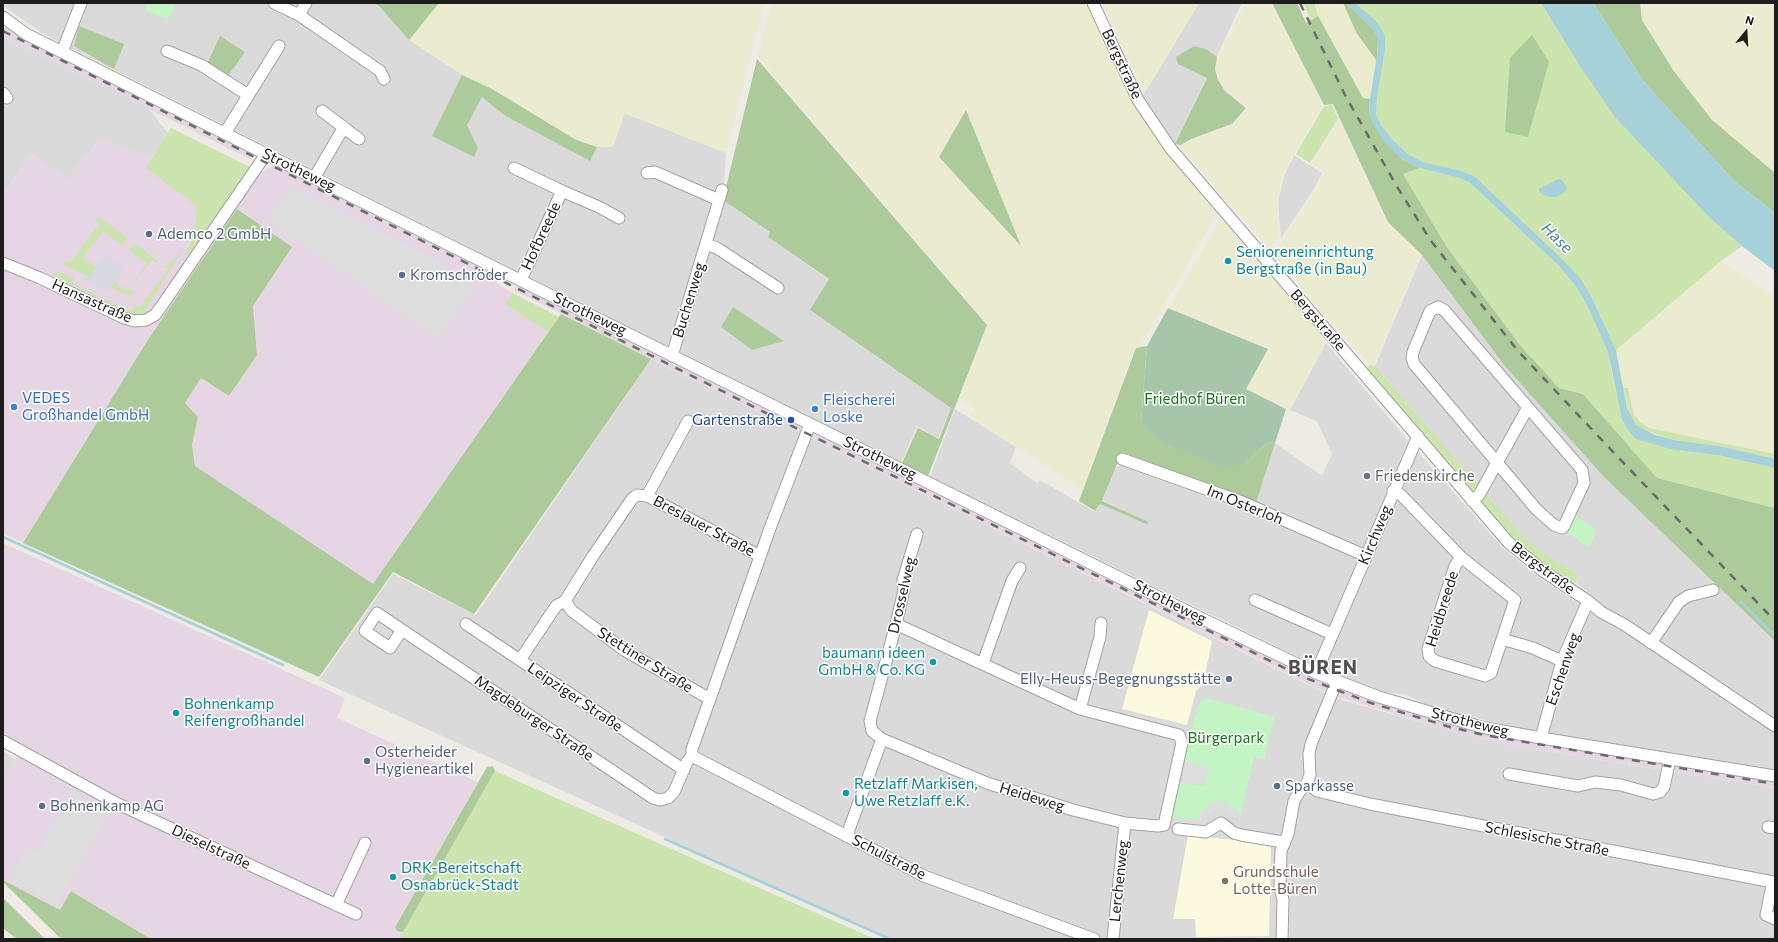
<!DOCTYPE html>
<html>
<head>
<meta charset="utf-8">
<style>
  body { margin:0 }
  #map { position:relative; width:1778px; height:942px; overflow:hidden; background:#eeeae4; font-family:Commissioner,sans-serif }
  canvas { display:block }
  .frame { position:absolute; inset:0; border:4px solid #1d1d1d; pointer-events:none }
  .north { position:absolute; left:1726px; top:12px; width:40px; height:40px; -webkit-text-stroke:3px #fff; paint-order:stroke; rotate:18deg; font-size:11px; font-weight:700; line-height:16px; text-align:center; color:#1d1d1d }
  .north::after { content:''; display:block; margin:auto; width:14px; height:18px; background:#1d1d1d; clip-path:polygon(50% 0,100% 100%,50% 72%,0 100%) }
</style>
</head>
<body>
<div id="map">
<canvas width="1778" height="942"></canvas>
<div class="frame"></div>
<div class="north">N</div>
</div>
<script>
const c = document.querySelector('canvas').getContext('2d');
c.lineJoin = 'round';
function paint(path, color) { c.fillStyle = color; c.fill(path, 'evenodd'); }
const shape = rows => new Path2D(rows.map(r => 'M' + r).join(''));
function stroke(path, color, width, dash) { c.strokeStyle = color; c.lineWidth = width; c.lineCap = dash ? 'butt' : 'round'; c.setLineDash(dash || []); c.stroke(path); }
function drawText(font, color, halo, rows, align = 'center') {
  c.font = font + ' Commissioner,sans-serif'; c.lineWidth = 3; c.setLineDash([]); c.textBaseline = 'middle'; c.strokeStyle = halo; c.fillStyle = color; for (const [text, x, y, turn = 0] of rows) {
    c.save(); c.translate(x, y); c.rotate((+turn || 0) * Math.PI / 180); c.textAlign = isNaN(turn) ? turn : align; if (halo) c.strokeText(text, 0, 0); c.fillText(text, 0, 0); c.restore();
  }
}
paint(shape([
  [3,3,373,3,379,7,624,113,726,153,723,200,770,232,768,237,829,280,810,310,951,408,938,438,917,426,901,463,72,49,44,34,3,6],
  [1199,3,1242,3,1175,144,1142,97],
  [3,37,147,107,168,133,151,159,100,139,67,181,32,153,3,195],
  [1294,155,1322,173,1314,189,1281,238,1278,201,1285,174],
  [1422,255,1504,365,1603,476,1775,641,1775,770,1530,730,1439,710,1406,695,1379,691,1327,671,930,477,955,409,1016,447,1010,463,1038,484,1040,480,1095,512,1100,504,1146,524,1149,523,1103,500,1115,469,1122,462,1256,503,1275,443,1322,476,1332,454,1317,421,1290,410,1326,343,1408,441,1501,546,1540,578,1579,604,1587,591,1576,583,1578,575,1531,545,1519,532,1375,366],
  [651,359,1323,692,1346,701,1448,730,1508,745,1775,788,1775,939,889,939,319,680,393,574,476,615],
  [3,751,16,760,3,783]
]), '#dbdada');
paint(shape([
  [3,26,246,148,250,151,252,160,3,37],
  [171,128,262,173,266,168,276,164,498,275,497,283,509,291,559,317,373,585,195,466,192,445,198,417,185,403,201,378,229,396,257,355,253,306,292,247,237,209,149,338,23,543,3,533,3,195,32,153,67,181,100,139,151,159],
  [518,285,782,415,782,417,801,426,800,433,514,290],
  [812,432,817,432,926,485,1245,646,1327,684,1327,693,807,436],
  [3,543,345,698,337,718,478,782,395,926,397,931,403,932,401,939,151,939,71,891,60,910,3,880,3,783,23,746,3,733],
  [1342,689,1378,701,1664,763,1664,770,1508,745,1448,730,1335,696],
  [1674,765,1775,780,1775,788,1671,771]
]), '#e6d6e4');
paint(shape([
  [1149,610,1212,641,1203,684,1196,691,1187,725,1122,709],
  [1188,835,1271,844,1269,936,1196,937,1195,919,1173,919]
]), '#fcfade');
paint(shape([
  [439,3,764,3,726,153,625,113,613,147,597,147,576,140,492,89,462,75,409,40],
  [772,3,1087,3,1122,80,1143,118,1168,153,1218,212,1140,346,1135,347,1082,489,970,416,974,408,960,399,988,324,758,56],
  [966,111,1021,246,939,157],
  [1103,3,1199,3,1148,88,1142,85,1133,70],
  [1245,3,1270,3,1322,105,1284,172,1277,199,1279,236,1270,249,1181,147,1191,140,1233,126,1249,108,1226,90,1219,79,1216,68,1218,57],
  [1314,3,1343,3,1357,34,1377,61,1370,99,1363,98,1318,16],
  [1640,3,1775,3,1775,173,1712,120,1673,70,1642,20],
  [1339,120,1387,224,1420,256,1373,365,1370,365,1273,255,1315,191,1325,172,1311,164],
  [1223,217,1326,342,1290,409,1247,389,1270,348,1169,307],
  [1721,261,1775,298,1775,454,1649,428,1640,422,1634,415,1628,388,1623,388,1616,350]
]), '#ebebd0');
paint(shape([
  [1303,3,1314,3,1318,16,1311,20],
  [1355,3,1541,3,1578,63,1710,218,1742,246,1721,261,1616,350,1592,298,1581,279,1458,170,1423,162,1408,154,1393,140,1381,125,1376,114,1377,99,1385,49],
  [1332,105,1338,119,1310,163,1296,154,1324,106],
  [171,128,251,168,199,243,186,256,194,233,197,206,146,168],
  [1420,168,1456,177,1469,182,1559,266,1574,284,1586,303,1608,352,1615,389,1628,430,1718,455,1775,468,1775,508,1657,478,1583,394,1559,388,1520,345,1440,239,1403,174],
  [99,217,128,238,122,245,103,231,83,257,96,267,89,277,64,265,64,262,65,260,70,263,99,224,95,220],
  [134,243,158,261,156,263,152,260,129,289,134,293,132,295,128,296,111,287,115,282,127,291,147,264,129,250],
  [186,244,144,312,138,314,130,313,50,274,60,273,67,275,74,278,72,283,124,308,133,310,135,305,139,308,168,269,164,266,175,259],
  [512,293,559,317,548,332,505,304],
  [1370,365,1375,366,1479,486,1476,491,1472,492,1365,370],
  [1623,388,1628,388,1634,415,1640,422,1649,428,1775,454,1775,459,1724,447,1674,440,1644,430,1636,425,1630,417],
  [1485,493,1531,545,1578,575,1574,587,1527,554,1481,506,1481,502],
  [495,771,658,843,875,939,401,939,403,932]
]), '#cce4ad');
paint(shape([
  [373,3,439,3,409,40,380,7],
  [1272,3,1297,3,1306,23,1318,16,1363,98,1370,99,1369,115,1403,160,1420,168,1403,174,1448,249,1520,345,1559,388,1583,394,1657,478,1775,508,1775,641,1603,476,1504,365,1422,255,1388,222,1333,104,1324,105],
  [1343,3,1346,3,1372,28,1378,38,1377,61,1357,34],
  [1593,3,1640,3,1642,20,1673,70,1712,120,1775,173,1775,213,1734,181,1644,82],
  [79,26,124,44,114,69,74,46],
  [1532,35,1549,62,1528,137,1505,132,1510,58],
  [220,36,245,52,228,76,207,64],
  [1194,46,1206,49,1217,57,1215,69,1218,80,1225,91,1246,108,1232,124,1191,139,1181,145,1175,144,1207,78,1178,64,1176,57],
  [757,59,987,325,928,476,902,463,918,428,939,439,951,408,810,310,829,279,768,237,770,232,723,200],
  [462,75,492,89,576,140,597,147,590,161,504,115,482,97,467,125,478,148,474,157,432,136],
  [966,110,1021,246,939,157],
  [237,209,292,247,253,306,257,355,229,396,201,378,185,403,198,417,192,445,195,466,373,584,561,314,651,359,474,614,393,572,319,677,23,543,149,338],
  [733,307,784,341,752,350,721,327],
  [1147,346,1141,422,1246,463,1268,442,1275,443,1256,503,1122,452,1102,501,1149,522,1146,524,1100,504,1095,511,1079,501,1136,348],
  [493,766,495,771,403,932,397,931,395,927,487,767],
  [3,880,60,910,71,891,151,939,67,939,59,937,3,882],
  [3,898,45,939,21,939,14,937,3,928]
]), '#adca9b');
paint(shape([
  [1168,308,1268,349,1246,389,1286,409,1275,443,1268,442,1246,463,1224,468,1157,440,1141,422,1147,346]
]), '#a7c5a9');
paint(shape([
  [148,3,176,3,168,19,145,10],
  [1573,514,1596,530,1589,548,1566,531],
  [1207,698,1274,717,1264,759,1254,757,1240,816,1233,806,1221,801,1210,804,1201,811,1199,820,1172,817,1179,782,1204,786,1208,767,1183,761,1186,743,1189,739,1199,703]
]), '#c3f5c4');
paint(shape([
  [292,186,440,262,474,288,439,339,269,221],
  [378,619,396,631,388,643,370,630],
  [1129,713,1185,726,1184,732,1128,718],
  [1186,763,1208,767,1204,786,1182,781],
  [71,790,83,797,77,809,88,815,95,803,110,811,57,905,10,880,27,847,38,853],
  [1221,801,1233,806,1240,816,1234,819,1229,812,1221,809,1213,810,1207,816,1204,828,1178,825,1179,818,1199,820,1201,811,1210,804]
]), '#ddd');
paint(shape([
  [105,255,124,269,108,291,86,280]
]), '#d8d9e3');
paint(shape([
  [1346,3,1355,3,1378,23,1385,36,1385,49,1377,99,1376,114,1381,125,1393,140,1408,154,1423,162,1458,170,1474,176,1564,261,1581,279,1592,298,1616,350,1627,408,1636,425,1655,435,1674,440,1724,447,1775,459,1775,468,1718,455,1670,449,1636,439,1628,430,1622,419,1608,352,1586,303,1574,284,1559,266,1469,182,1456,177,1420,168,1403,160,1387,145,1375,128,1369,115,1370,99,1378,49,1378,38,1372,28],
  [1541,3,1593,3,1644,82,1734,181,1775,213,1775,271,1742,246,1710,218,1615,117,1578,63],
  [1558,179,1561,179,1567,187,1566,191,1557,197,1551,197,1545,196,1539,192,1539,189]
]), '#a7d1d8');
stroke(shape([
  [3,537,283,665],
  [1741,602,1775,636],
  [665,839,890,939]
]), '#a7d1d8', 2.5);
const minor = shape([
  [274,3,299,15,380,71,384,79],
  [1093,3,1138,100,1171,149,1508,542,1543,571,1588,601,1601,612,1625,625,1775,726],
  [299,15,306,3],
  [3,17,26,34,266,154,1211,623,1316,673,1379,697,1481,727,1541,738,1775,776],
  [167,51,201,65,248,95],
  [62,52,81,3],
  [3,93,7,98],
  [322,111,359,139],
  [225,133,279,46],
  [514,168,562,191,599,207,619,218],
  [647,173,655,172,719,200],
  [314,178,344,127],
  [706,244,717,248,778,288],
  [3,263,40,278,124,318,135,321,146,320,155,315,161,307,266,154],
  [521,280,562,191],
  [1438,307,1444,310,1582,470,1584,483,1564,526,1562,528,1554,525,1537,510,1414,364,1412,358,1413,352,1430,311,1438,307],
  [672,356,722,190],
  [1122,459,1242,502,1366,556],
  [1393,491,1401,495,1461,557,1515,600,1491,673,1485,676,1435,661,1429,656,1428,649,1455,566,1461,557],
  [647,496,688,421],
  [1472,501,1479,495,1527,409],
  [1255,600,1332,634],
  [565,601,572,611,624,650,710,699],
  [466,624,684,770],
  [896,624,1080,709,1179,735,1182,743,1164,825,1158,826,1125,823,1073,810,987,783,882,739,872,731,870,721,896,624,904,590,903,580,917,534],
  [402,630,390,648,365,631,377,613,411,636,653,798,660,800,668,798,674,792,687,762,692,756,692,749,710,699,769,531,810,424],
  [1502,639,1533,648,1562,661],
  [1651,643,1679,602,1688,596,1713,590],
  [520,660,556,606,565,601,593,556,632,499,637,495,647,496,760,556],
  [983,663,1012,581,1020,568],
  [1316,673,1418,436],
  [1080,709,1100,637,1101,623],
  [1541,738,1562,661,1588,601],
  [3,741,116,803,356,914],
  [692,756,924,876,1094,939],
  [1509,774,1578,786,1595,782,1621,785,1653,794,1660,792,1664,787,1670,759],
  [1307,783,1317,791,1370,804,1773,882,1770,895,1775,896],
  [1768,827,1775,828],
  [1178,829,1206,832,1221,823,1234,833,1241,835,1283,842],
  [847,835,882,739],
  [1770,895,1766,915,1775,919],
  [336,905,365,843],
  [1113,939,1125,823],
  [1282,939,1283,900,1280,887,1281,851,1288,834,1294,801,1299,792,1307,783,1310,775,1309,754,1311,744,1337,681]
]);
stroke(minor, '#a1a1a1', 13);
stroke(minor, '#fff', 11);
stroke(shape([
  [1300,3,1345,95,1396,185,1431,241,1518,351,1616,455,1775,621],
  [3,31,806,433,1303,677,1371,703,1450,727,1484,735,1775,784]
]), '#6b6b6b', 2.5, [8, 8]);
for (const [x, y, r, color] of [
  [149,234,4,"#5c6f8a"],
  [1228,261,4,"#0f9aa8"],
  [402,275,4,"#5c6f8a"],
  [14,407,4,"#3f7fe0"],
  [815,409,4,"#3f7fe0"],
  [791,420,4,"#1a4fb4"],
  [1367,476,4,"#6b7280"],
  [933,662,4,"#0f9aa8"],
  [1229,679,4,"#5c6f8a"],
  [176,713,4,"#0f9aa8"],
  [367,761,4,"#5c6f8a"],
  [1277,786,4,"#5c6f8a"],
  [846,793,4,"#0f9aa8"],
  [42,806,4,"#5c6f8a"],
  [393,877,4,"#0f9aa8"],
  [1225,881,4,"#8d6e63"]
]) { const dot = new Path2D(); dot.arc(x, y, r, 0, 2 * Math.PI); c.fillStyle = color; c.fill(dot); stroke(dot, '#fff', 1.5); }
drawText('15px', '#1d1d1d', '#fff', [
  ["Bergstraße",1122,64,65],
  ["Strotheweg",299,170,26],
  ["Hofbreede",541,236,-65],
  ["Buchenweg",689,300,-73],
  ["Hansastraße",92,301,24],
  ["Strotheweg",590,314,26],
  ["Bergstraße",1318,320,49],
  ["Strotheweg",880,458,26],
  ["Im Osterloh",1245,505,22],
  ["Breslauer Straße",704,526,28],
  ["Kirchweg",1375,535,-67],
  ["Bergstraße",1543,568,37],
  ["Drosselweg",902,595,-77],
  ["Strotheweg",1170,602,27],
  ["Heidbreede",1442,609,-73],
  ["Stettiner Straße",645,660,32],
  ["Eschenweg",1563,669,-71],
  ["Leipziger Straße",575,697,34],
  ["Magdeburger Straße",534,718,34],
  ["Strotheweg",1470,722,14],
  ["Heideweg",1032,797,17],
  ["Schlesische Straße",1547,839,11],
  ["Dieselstraße",211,847,25],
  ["Schulstraße",889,857,27],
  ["Lerchenweg",1119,881,-84]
]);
drawText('15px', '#4e5e75', '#fff', [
  ["Ademco 2 GmbH",157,234],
  ["Kromschröder",410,275],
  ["Elly-Heuss-Begegnungsstätte",1221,679,"right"],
  ["Osterheider",375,752],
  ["Hygieneartikel",375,769],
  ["Sparkasse",1285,786],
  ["Bohnenkamp AG",50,806]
], 'left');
drawText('15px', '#0d838f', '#fff', [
  ["Senioreneinrichtung",1236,252],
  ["Bergstraße (in Bau)",1236,269],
  ["baumann ideen",925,653,"right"],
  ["GmbH & Co. KG",925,670,"right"],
  ["Bohnenkamp",184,704],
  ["Reifengroßhandel",184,721],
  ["Retzlaff Markisen,",854,784],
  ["Uwe Retzlaff e.K.",854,801],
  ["DRK-Bereitschaft",401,868],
  ["Osnabrück-Stadt",401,885]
], 'left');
drawText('15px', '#366cbe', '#fff', [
  ["VEDES",22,398],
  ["Großhandel GmbH",22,415],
  ["Fleischerei",823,400],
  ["Loske",823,417]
], 'left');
drawText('15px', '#137314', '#fff', [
  ["Friedhof Büren",1195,399],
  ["Bürgerpark",1226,738]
]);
drawText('15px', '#164399', '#fff', [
  ["Gartenstraße",783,420]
], 'right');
drawText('15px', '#5b616d', '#fff', [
  ["Friedenskirche",1375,476]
], 'left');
drawText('15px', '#785e54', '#fff', [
  ["Grundschule",1233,872],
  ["Lotte-Büren",1233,889]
], 'left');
drawText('italic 16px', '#4e7b9f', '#fff', [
  ["Hase",1557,238,44]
]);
c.letterSpacing = '1px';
drawText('bold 19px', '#505050', '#fff', [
  ["BÜREN",1323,668]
]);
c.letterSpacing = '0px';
</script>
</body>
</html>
